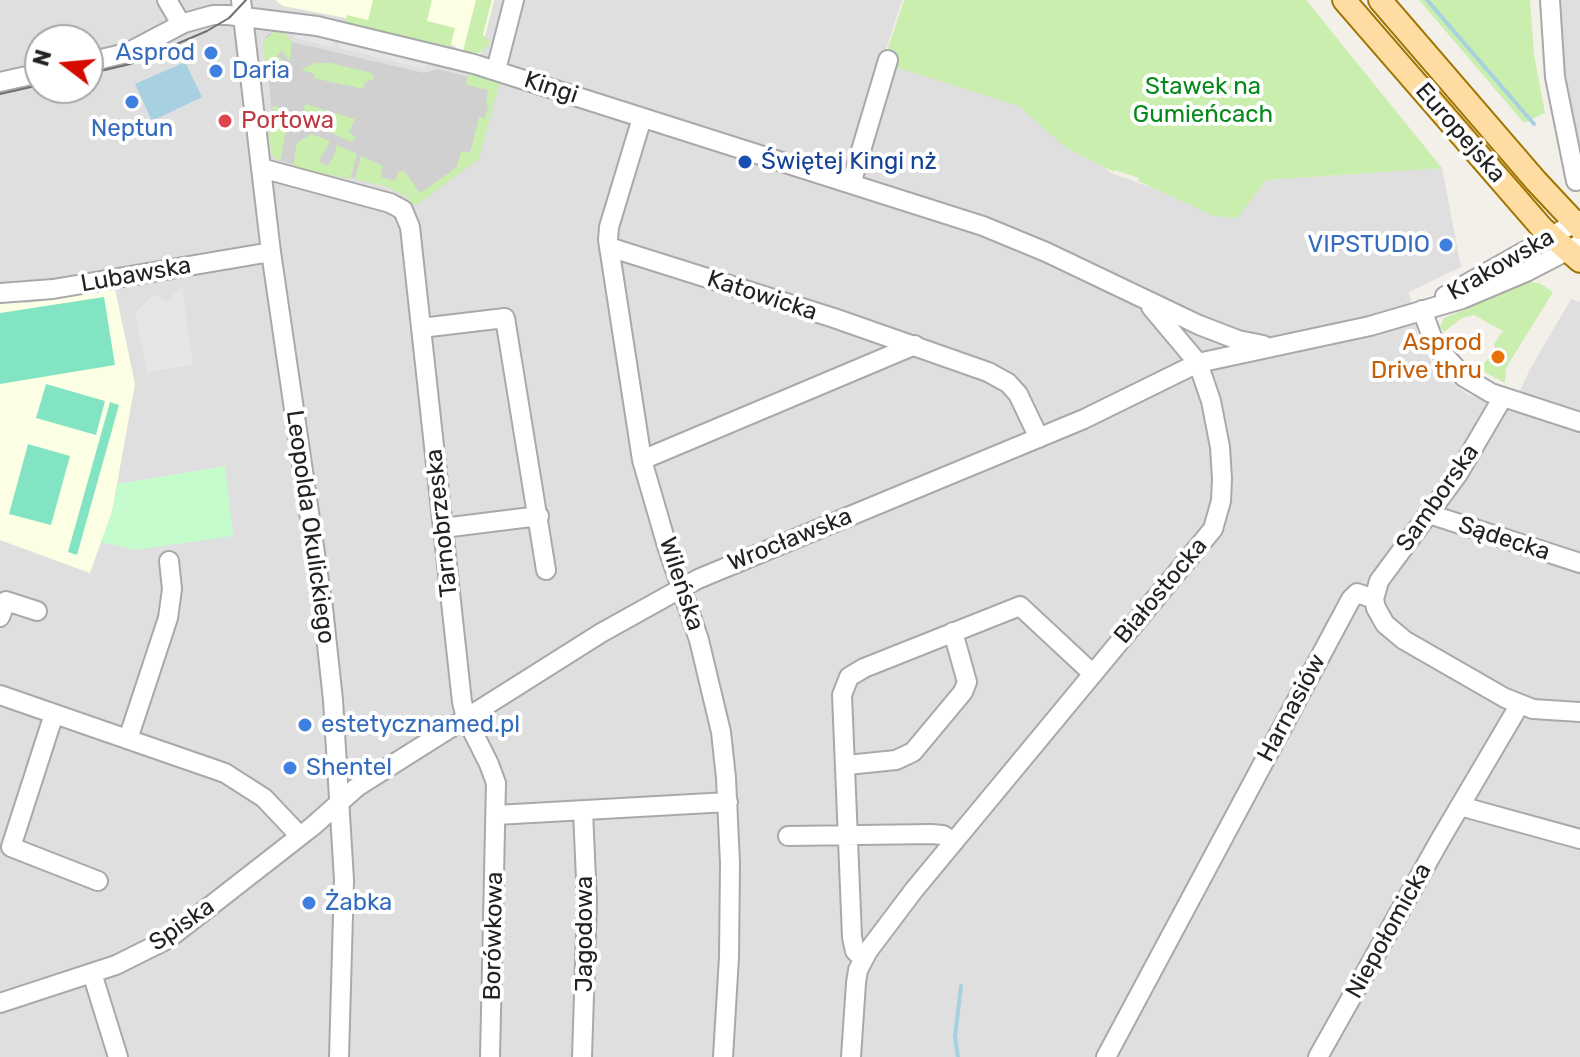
<!DOCTYPE html>
<html>
<head>
<meta charset="utf-8">
<style>
  body { margin:0 }
  #map { position:relative; width:1580px; height:1057px; overflow:hidden; background:#f2f0e8; font-family:Rubik,sans-serif }
  canvas { display:block }
  .north { position:absolute; left:24px; top:24px; width:80px; height:80px; box-sizing:border-box; background:#fff; border:2px solid #a7a7a7; border-radius:50%; rotate:286deg; font-size:22px; font-weight:700; line-height:32px; text-align:center; color:#222 }
  .north::after { content:''; display:block; margin:auto; width:28px; height:36px; background:#d40c00; clip-path:polygon(50% 0,100% 100%,50% 72%,0 100%) }
</style>
</head>
<body>
<div id="map">
<canvas width="1580" height="1057"></canvas>
<div class="north">N</div>
</div>
<script>
const c = document.querySelector('canvas').getContext('2d');
c.lineJoin = 'round';
function paint(path, color) { c.fillStyle = color; c.fill(path, 'evenodd'); }
const shape = rows => new Path2D(rows.map(r => 'M' + r).join(''));
function stroke(path, color, width, dash) { c.strokeStyle = color; c.lineWidth = width; c.lineCap = dash ? 'butt' : 'round'; c.setLineDash(dash || []); c.stroke(path); }
function drawText(font, color, halo, rows, align = 'center') {
  c.font = font + ' Rubik,sans-serif'; c.lineWidth = 8; c.setLineDash([]); c.textBaseline = 'middle'; c.strokeStyle = halo; c.fillStyle = color; for (const [text, x, y, turn = 0] of rows) {
    c.save(); c.translate(x, y); c.rotate((+turn || 0) * Math.PI / 180); c.textAlign = isNaN(turn) ? turn : align; if (halo) c.strokeText(text, 0, 0); c.fillText(text, 0, 0); c.restore();
  }
}
paint(shape([
  [0,0,902,0,884,57,1023,97,1111,173,1236,218,1266,180,1442,168,1461,267,1409,292,1419,340,1438,373,1469,395,1511,410,1529,371,1571,299,1580,302,1580,1057,0,1057],
  [40,40,88,40,88,88,40,88],
  [1555,0,1580,0,1580,180,1554,49]
]), '#e0dfdf');
paint(shape([
  [275,0,494,0,480,55,463,51,449,43,367,22,283,6],
  [115,289,135,384,112,512,90,573,0,540,0,301,28,303]
]), '#fdffe5');
paint(shape([
  [273,31,286,34,292,42,424,73,438,69,498,84,479,159,415,206,406,197,407,191,276,160,265,37]
]), '#d0d0d0');
paint(shape([
  [373,0,432,0,427,21,455,28,450,47,345,23,347,15,368,20],
  [476,0,492,0,483,35,489,41,489,45,479,53,463,51],
  [904,0,1306,0,1442,168,1266,180,1237,218,1214,216,1138,181,1139,178,1115,170,1114,172,1065,147,1019,106,883,63],
  [1419,0,1530,0,1534,55,1545,113,1524,123],
  [275,30,284,32,292,42,290,62,282,51,277,56,288,64,265,69,263,42],
  [315,63,330,63,372,73,374,79,365,82,363,89,313,78,315,76,312,73,301,70],
  [468,74,500,81,479,159,415,206,406,197,407,192,403,196,388,187,355,179,361,156,383,166,381,177,395,181,399,171,405,172,420,193,457,167,461,151,470,153,479,117,485,118,489,105,486,104,488,90,466,85],
  [305,104,355,119,349,132,356,138,351,142,311,123,304,110],
  [273,106,284,109,289,114,280,163,271,153,267,114,273,113],
  [311,134,330,141,319,161,327,166,333,158,337,145,357,154,350,179,293,167,297,143],
  [1530,282,1539,283,1553,292,1506,368,1505,383,1479,369,1496,350,1494,344,1503,331,1474,315,1462,318,1444,332,1440,327,1444,318]
]), '#c9eead');
paint(shape([
  [225,466,233,536,136,550,101,542,112,512,117,484]
]), '#c5fccd');
paint(shape([
  [104,297,115,365,0,384,0,313],
  [46,384,105,401,96,435,36,418],
  [110,402,119,405,77,555,68,552],
  [28,444,70,456,51,525,9,514]
]), '#83e4c4');
paint(shape([
  [295,32,337,37,429,61,425,69,338,48,340,40,334,39,332,47,294,38],
  [182,286,193,365,147,372,135,313,154,294,166,303]
]), '#e6e6e6');
paint(shape([
  [185,62,202,97,152,121,135,84]
]), '#a7d1e1');
stroke(shape([
  [1427,0,1534,124],
  [958,1057,955,1037,961,986]
]), '#a7d1e1', 4);
const minor = shape([
  [167,0,181,24],
  [241,0,271,252,323,608,333,700,344,880,339,1057],
  [1550,0,1555,77,1576,181],
  [88,62,127,53,184,23,213,15,228,15,317,26,474,64,983,226,1046,252,1199,325,1238,340,1263,345],
  [496,70,514,0],
  [0,82,40,73],
  [642,118,609,227,608,240,642,460,667,546,699,640,721,732,726,778,730,863,729,957,723,1057],
  [261,168,390,203,403,210,410,227,462,702,466,718,489,764,496,783,490,1057],
  [851,184,888,60],
  [609,247,834,318,988,372,1008,383,1018,394,1039,438],
  [0,293,53,289,271,252],
  [1445,296,1580,220],
  [1422,310,1435,345,1464,377,1491,393,1580,422],
  [421,328,505,318,546,570],
  [1503,397,1458,474,1379,581,1374,599,1376,608,1385,624,1404,640,1505,698,1533,709,1580,712],
  [642,460,915,345],
  [1429,514,1580,563],
  [443,528,539,516],
  [0,617,6,601,37,611],
  [0,695,225,773,264,798,300,836],
  [54,714,11,847,98,881],
  [128,739,168,618,172,589,169,561],
  [847,765,896,760,913,752,963,692,967,682,953,632],
  [1460,806,1580,839],
  [496,815,728,802],
  [788,836,931,834,943,835,954,842],
  [863,959,855,951,852,937,842,695,849,677,864,668,1020,606,1092,673],
  [92,973,118,1057],
  [0,1003,116,965,168,939,313,826,357,787,601,633,698,579,1084,419,1198,363,1370,326,1462,299,1526,272,1580,244],
  [582,1057,587,902,583,811],
  [851,1057,856,983,858,970,868,951,914,890,1213,529,1221,501,1222,479,1220,447,1211,401,1198,363,1151,307],
  [1106,1057,1351,599,1357,593,1374,599],
  [1318,1057,1440,840,1520,704]
]);
const major = shape([
  [1344,0,1542,228,1580,261],
  [1380,0,1536,181,1580,228]
]);
stroke(minor, '#a9a9a9', 22);
stroke(major, '#a07400', 26);
stroke(minor, '#fff', 18);
stroke(major, '#ffdca1', 22);
stroke(shape([
  [88,74,130,64,207,31,229,18,246,0],
  [0,94,40,85]
]), '#707070', 2);
for (const [x, y, r, color] of [
  [211,53,8,"#3f7fe0"],
  [216,71,8,"#3f7fe0"],
  [132,102,8,"#3f7fe0"],
  [225,121,8,"#e0444e"],
  [745,162,8,"#1a4fb4"],
  [1446,245,8,"#3f7fe0"],
  [1498,357,8,"#e8710a"],
  [305,725,8,"#3f7fe0"],
  [290,768,8,"#3f7fe0"],
  [309,903,8,"#3f7fe0"]
]) { const dot = new Path2D(); dot.arc(x, y, r, 0, 2 * Math.PI); c.fillStyle = color; c.fill(dot); stroke(dot, '#fff', 3); }
drawText('24px', '#366cbe', '#fff', [
  ["Asprod",195,53,"right"],
  ["Daria",232,71],
  ["Neptun",132,129,"center"],
  ["VIPSTUDIO",1430,245,"right"],
  ["estetycznamed.pl",321,725],
  ["Shentel",306,768],
  ["Żabka",325,903]
], 'left');
drawText('24px', '#068919', '#fff', [
  ["Stawek na",1203,87],
  ["Gumieńcach",1203,115]
]);
drawText('24px', '#222', '#fff', [
  ["Kingi",551,88,18],
  ["Europejska",1460,133,49],
  ["Krakowska",1501,265,-30],
  ["Lubawska",136,275,-10],
  ["Katowicka",762,296,18],
  ["Samborska",1438,498,-55],
  ["Tarnobrzeska",442,523,-96],
  ["Leopolda Okulickiego",310,527,82],
  ["Sądecka",1504,539,18],
  ["Wrocławska",790,540,-22],
  ["Wileńska",681,584,72],
  ["Białostocka",1161,591,-50],
  ["Harnasiów",1292,708,-62],
  ["Spiska",182,925,-35],
  ["Niepołomicka",1389,931,-61],
  ["Jagodowa",585,934,-90],
  ["Borówkowa",494,936,-89]
]);
drawText('24px', '#be3a42', '#fff', [
  ["Portowa",241,121]
], 'left');
drawText('24px', '#164399', '#fff', [
  ["Świętej Kingi nż",761,162]
], 'left');
drawText('24px', '#c56008', '#fff', [
  ["Asprod",1482,343],
  ["Drive thru",1482,371]
], 'right');
</script>
</body>
</html>
